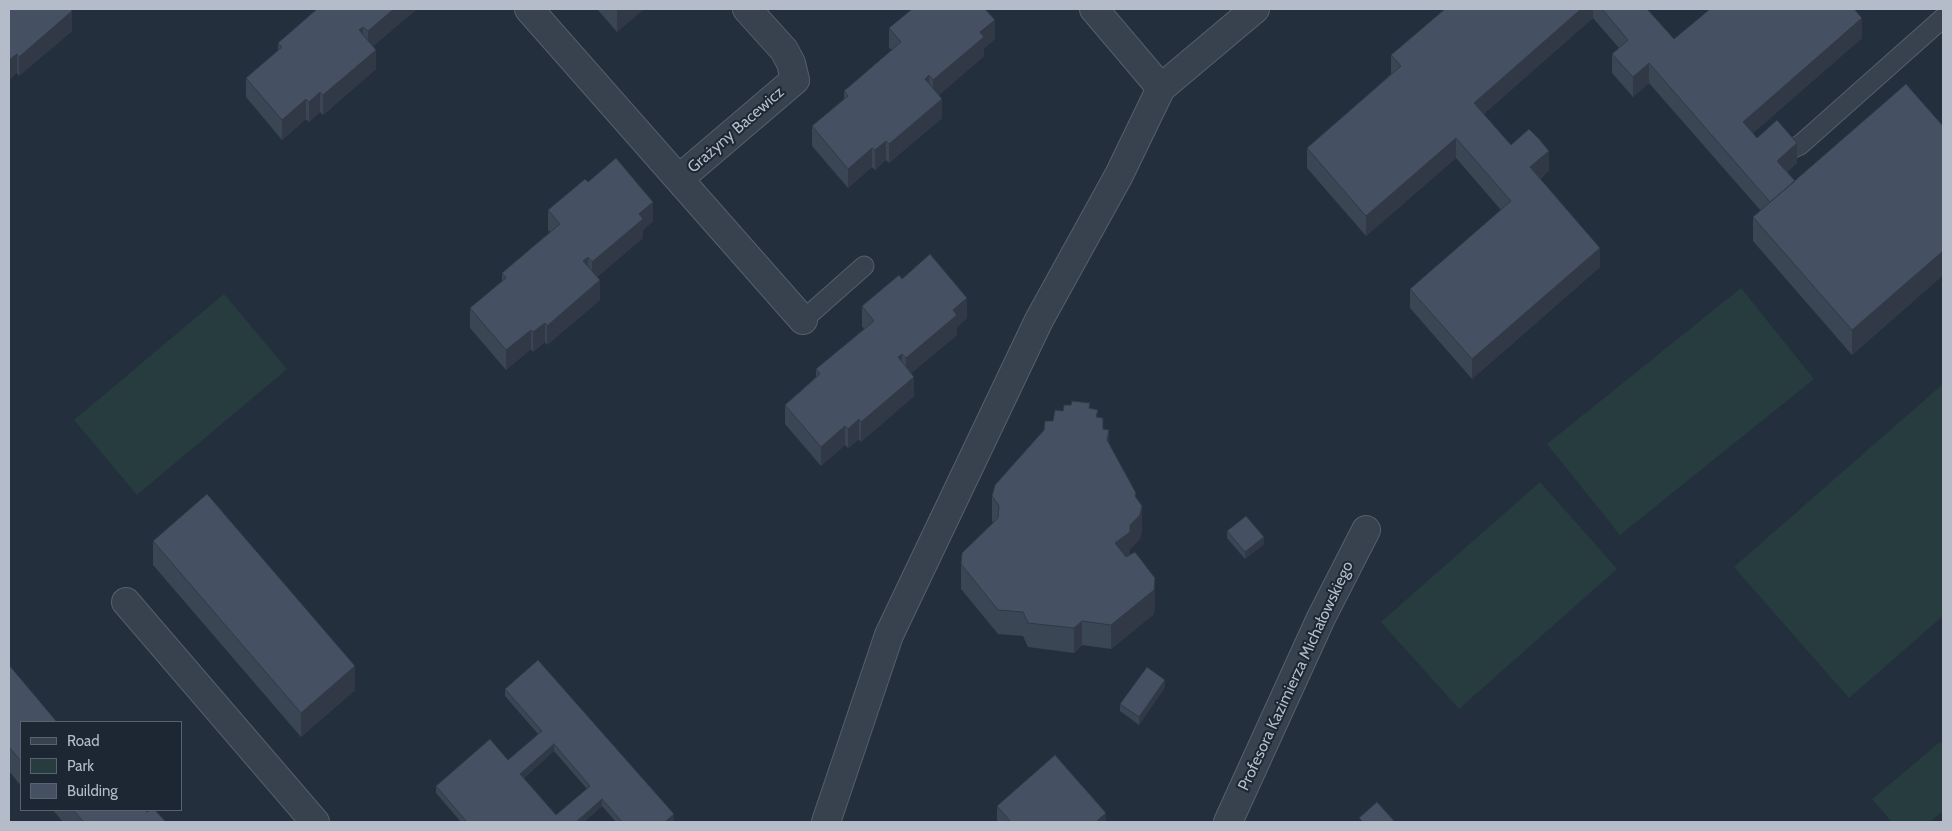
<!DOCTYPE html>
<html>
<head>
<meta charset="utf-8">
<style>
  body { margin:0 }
  #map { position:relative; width:1952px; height:831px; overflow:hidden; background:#242f3e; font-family:Cabin,sans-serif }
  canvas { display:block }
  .frame { position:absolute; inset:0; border:10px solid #b4bcc9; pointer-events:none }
  .legend { position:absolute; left:20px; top:721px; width:162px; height:90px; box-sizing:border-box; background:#1d2633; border:1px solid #59626f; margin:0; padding:6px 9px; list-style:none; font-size:15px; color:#b4bcc9 }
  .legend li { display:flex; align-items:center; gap:10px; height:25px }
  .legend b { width:25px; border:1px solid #59626f }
</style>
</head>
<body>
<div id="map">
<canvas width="1952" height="831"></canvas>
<div class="frame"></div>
<ul class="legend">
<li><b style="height:6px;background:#38414e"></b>Road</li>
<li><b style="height:14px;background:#263c3f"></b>Park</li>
<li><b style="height:14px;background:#455162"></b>Building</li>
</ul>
</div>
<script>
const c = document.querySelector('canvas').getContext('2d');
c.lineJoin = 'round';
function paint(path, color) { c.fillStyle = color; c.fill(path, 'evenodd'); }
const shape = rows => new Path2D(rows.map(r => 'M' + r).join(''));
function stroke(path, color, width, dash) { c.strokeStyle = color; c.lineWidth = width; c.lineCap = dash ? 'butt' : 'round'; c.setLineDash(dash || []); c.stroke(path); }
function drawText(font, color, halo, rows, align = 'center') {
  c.font = font + ' Cabin,sans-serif'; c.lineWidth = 4; c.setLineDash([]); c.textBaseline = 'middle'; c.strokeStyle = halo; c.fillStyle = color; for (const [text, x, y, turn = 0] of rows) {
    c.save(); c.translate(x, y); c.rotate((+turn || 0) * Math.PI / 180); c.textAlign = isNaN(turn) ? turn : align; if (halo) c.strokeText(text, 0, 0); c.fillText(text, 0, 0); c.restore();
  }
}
paint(shape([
  [1741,288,1814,379,1620,535,1547,444],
  [224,294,287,369,137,495,74,420],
  [1943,384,1943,616,1849,698,1734,567],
  [1540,482,1617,569,1459,709,1381,622],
  [1940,742,1943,746,1943,811,1930,822,1892,822,1872,799]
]), '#263c3f');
const lane = shape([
  [1787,151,1800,145,1943,18],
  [803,320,864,266]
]);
const street = shape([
  [529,9,803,320],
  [1094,9,1161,88],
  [680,178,795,80,791,63,784,50,747,9],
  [126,602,315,822],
  [826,822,889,635,1039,320,1119,175,1161,88,1255,9],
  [1228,822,1321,618,1366,530]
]);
stroke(lane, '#565f6c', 21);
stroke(street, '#565f6c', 30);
stroke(lane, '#38414e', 19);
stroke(street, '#38414e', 28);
paint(shape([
  [9,9,72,31,19,76,17,73],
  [417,9,373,46,376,69,323,115,320,112,309,122,306,119,282,140,246,97,246,78,278,51,278,43],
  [597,9,644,9,617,32],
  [1445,9,1647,9,1674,39,1862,38,1753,133,1757,138,1797,163,1787,172,1795,181,1943,126,1943,275,1852,355,1753,241,1753,217,1761,211,1649,83,1633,97,1612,73,1612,54,1619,48,1593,18,1483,114,1511,145,1549,170,1540,179,1600,267,1472,379,1410,308,1410,289,1501,210,1456,158,1366,236,1307,168,1307,148,1391,74,1391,55],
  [889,28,995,39,984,48,984,56,939,95,942,118,889,163,886,160,875,170,872,167,848,188,812,146,812,126,844,99,844,91,892,50,889,48],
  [588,182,653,221,643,230,643,238,597,277,600,300,547,345,545,342,533,352,531,349,506,370,470,328,470,308,502,281,502,273,550,232,548,230,548,210],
  [902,279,967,318,957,327,957,335,911,373,914,396,861,442,859,439,848,448,845,445,821,466,785,424,785,405,816,377,816,369,864,329,862,326,862,306],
  [1090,408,1098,417,1109,445,1136,497,1142,530,1140,539,1130,549,1130,555,1155,603,1154,614,1111,649,1082,645,1074,653,1028,647,1023,636,998,634,961,589,961,564,993,523,992,521,992,496,1053,421],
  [1227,531,1264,544,1245,559,1227,538],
  [153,541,355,690,301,737,153,565],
  [9,665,21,722,21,786,9,771],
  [1165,687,1139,725,1120,711,1120,704],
  [505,689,674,822,616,822,602,806,584,822,461,822,436,793,436,786,508,760,538,734,505,696],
  [554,751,587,789,556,815,524,778],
  [997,806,1106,822,997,822],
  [53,810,146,810,147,812,166,822,63,822]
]), '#3b4654');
paint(shape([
  [394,9,417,9,368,51,368,31],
  [617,9,644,9,617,32],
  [1581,9,1593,9,1593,18,1474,123,1474,103],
  [72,11,72,31,19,76,19,57],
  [1862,18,1862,38,1743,142,1743,122],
  [995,20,995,39,984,48,984,56,933,100,933,80,980,32],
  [363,27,363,46,359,30],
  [376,50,376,69,323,115,323,95],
  [17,54,17,73,9,80,9,60],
  [1649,63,1649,83,1633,97,1633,77],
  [929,75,929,95,925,79],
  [320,92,320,112,309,122,309,102],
  [306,99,306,119,282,140,282,120],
  [942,99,942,118,889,163,889,144],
  [1456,138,1456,158,1366,236,1366,216],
  [886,141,886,160,875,170,875,150],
  [1797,143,1797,163,1777,180,1777,161],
  [872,148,872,167,848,188,848,169],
  [1549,151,1549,170,1530,187,1530,167],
  [653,202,653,221,643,230,643,238,592,281,592,262,639,214],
  [1600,248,1600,267,1472,379,1472,359],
  [1943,251,1943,275,1852,355,1852,330],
  [588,257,588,276,583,261],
  [600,280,600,300,547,345,547,326],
  [967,298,967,318,957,327,957,335,906,378,906,358,953,310],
  [545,323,545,342,533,352,533,332],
  [531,330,531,349,506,370,506,350],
  [902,354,902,373,898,357],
  [914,377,914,396,861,442,861,422],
  [859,419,859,439,848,448,848,429],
  [845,426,845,445,821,466,821,447],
  [1109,430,1109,455,1107,440],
  [1136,493,1136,517,1142,506,1142,530,1140,539,1130,549,1130,557,1115,567,1115,543,1130,525],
  [1264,537,1264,544,1245,559,1245,552],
  [1155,578,1155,603,1154,614,1111,649,1111,625],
  [1082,621,1082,645,1074,653,1074,628],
  [355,666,355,690,301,737,301,713],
  [1165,680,1165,687,1139,725,1139,717],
  [554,744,554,751,520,781,520,774],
  [602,799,602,806,584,822,576,822],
  [1106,813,1106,822,1096,822],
  [674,814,674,822,665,822]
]), '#303945');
const building = shape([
  [9,9,70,9,72,11,19,57,17,54,9,60,9,9],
  [317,9,394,9,368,31,363,27,359,30,376,50,323,95,320,92,309,102,306,99,282,120,246,78,282,47,278,43,317,9],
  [912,9,985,9,995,20,980,32,984,37,933,80,929,75,925,79,942,99,889,144,886,141,875,150,872,148,848,169,812,126,848,96,844,91,901,42,889,28,912,9],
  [1445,9,1581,9,1474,103,1511,145,1529,129,1539,139,1549,151,1530,167,1600,248,1472,359,1410,289,1511,201,1456,138,1366,216,1307,148,1401,66,1391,55,1445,9],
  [1602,9,1647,9,1674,39,1710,9,1854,9,1862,18,1743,122,1757,138,1777,120,1797,143,1777,161,1795,181,1770,202,1649,63,1633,77,1612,54,1628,40,1602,9],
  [1906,84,1943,126,1943,251,1852,330,1753,217,1906,84],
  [616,158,653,202,639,214,643,219,592,262,588,257,583,261,600,280,547,326,545,323,533,332,531,330,506,350,470,308,506,278,502,273,560,224,548,210,585,179,588,182,616,158],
  [930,254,967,298,953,310,957,315,906,358,902,354,898,357,914,377,861,422,859,419,848,429,845,426,821,447,785,405,820,374,816,369,874,321,862,306,899,275,902,279,930,254],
  [1072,401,1090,403,1089,408,1098,410,1096,417,1103,418,1103,429,1109,430,1107,440,1136,493,1135,496,1142,506,1140,515,1130,525,1130,532,1115,543,1126,557,1135,552,1155,578,1154,590,1111,625,1082,621,1074,628,1028,623,1023,612,998,610,961,564,962,553,998,518,999,506,992,496,995,485,1044,430,1045,421,1053,421,1055,410,1063,411,1064,405,1071,405,1072,401],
  [207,494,355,666,301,713,153,541,207,494],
  [1246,516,1264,537,1245,552,1227,531,1246,516],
  [538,660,674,814,665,822,622,822,602,799,576,822,467,822,436,786,490,739,508,760,542,731,505,689,538,660],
  [554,744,590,786,556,815,520,774,554,744],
  [9,665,57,722,21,722,21,761,9,747,9,665],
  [1147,667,1165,680,1139,717,1120,704,1147,667],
  [1055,755,1106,813,1096,822,1011,822,997,806,1055,755],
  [1377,802,1395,822,1363,822,1359,818,1377,802],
  [73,810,146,810,147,812,150,810,155,810,166,822,84,822,73,810]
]);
paint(building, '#455162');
stroke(building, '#303945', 1);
drawText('16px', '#b4bcc9', '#1d2633', [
  ["Grażyny Bacewicz",736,130,-41],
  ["Profesora Kazimierza Michałowskiego",1296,676,-65]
]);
</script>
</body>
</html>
